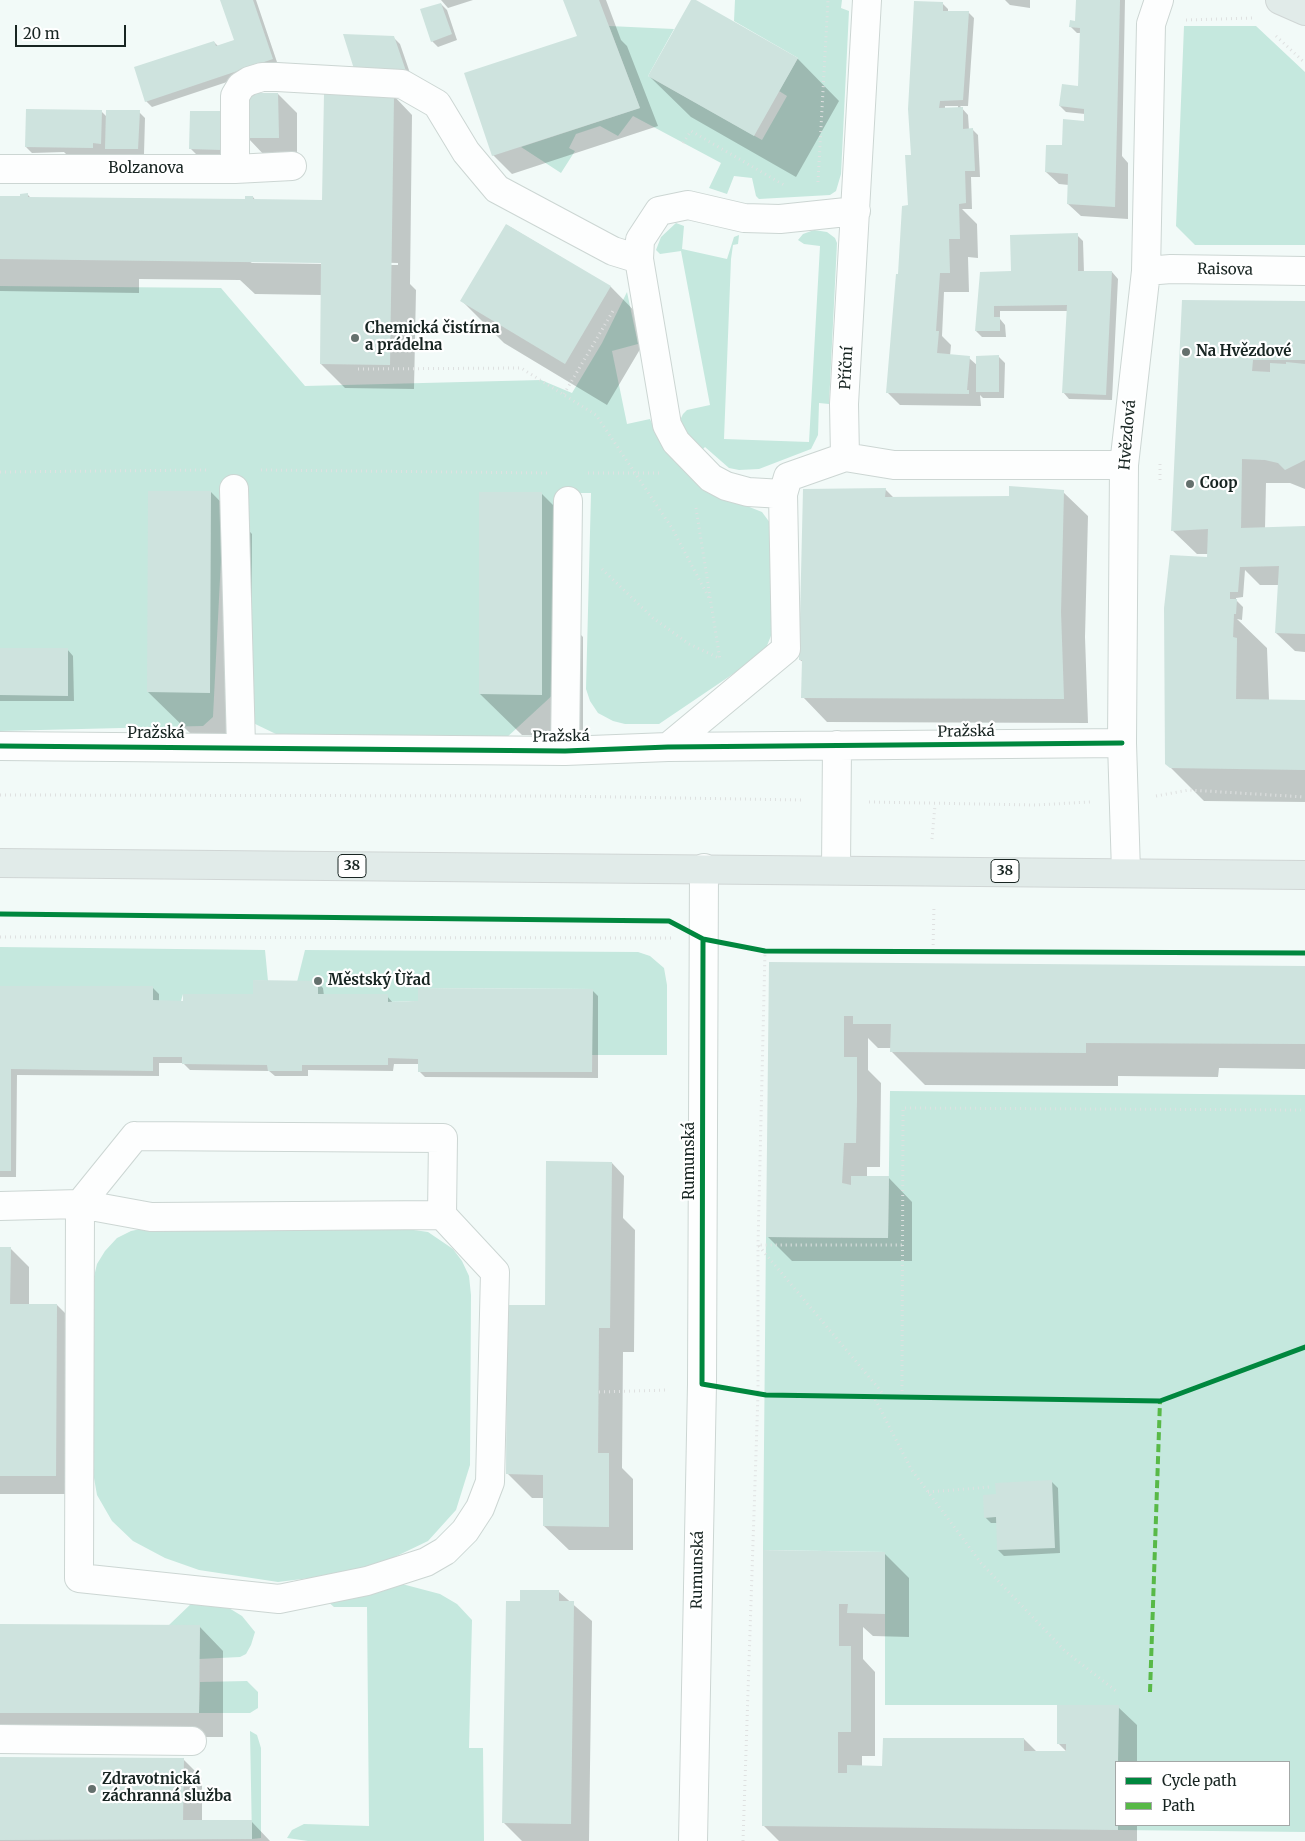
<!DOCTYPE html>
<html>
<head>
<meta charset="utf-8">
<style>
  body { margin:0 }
  #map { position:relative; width:1305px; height:1841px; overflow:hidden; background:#f2faf8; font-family:Merriweather,serif }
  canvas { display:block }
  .legend { position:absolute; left:1115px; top:1761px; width:175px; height:65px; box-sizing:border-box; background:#fff; border:1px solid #a3a8a7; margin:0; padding:6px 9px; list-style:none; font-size:15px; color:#182522 }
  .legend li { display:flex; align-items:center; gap:10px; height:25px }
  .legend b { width:25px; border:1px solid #a3a8a7 }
  .scale { position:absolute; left:15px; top:25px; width:111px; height:22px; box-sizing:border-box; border:2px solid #182522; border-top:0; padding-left:6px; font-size:15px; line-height:18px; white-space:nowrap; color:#182522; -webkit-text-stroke:4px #fff; paint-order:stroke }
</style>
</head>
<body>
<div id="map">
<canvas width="1305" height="1841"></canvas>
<ul class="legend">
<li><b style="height:6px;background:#00873e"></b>Cycle path</li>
<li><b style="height:6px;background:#58b947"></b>Path</li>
</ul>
<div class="scale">20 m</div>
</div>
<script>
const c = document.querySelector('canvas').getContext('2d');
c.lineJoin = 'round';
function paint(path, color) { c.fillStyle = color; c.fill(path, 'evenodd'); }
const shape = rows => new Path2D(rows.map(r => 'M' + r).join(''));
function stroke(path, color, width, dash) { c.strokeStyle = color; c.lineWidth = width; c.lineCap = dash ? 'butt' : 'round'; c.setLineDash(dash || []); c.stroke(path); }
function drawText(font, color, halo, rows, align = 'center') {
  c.font = font + ' Merriweather,serif'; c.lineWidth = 4.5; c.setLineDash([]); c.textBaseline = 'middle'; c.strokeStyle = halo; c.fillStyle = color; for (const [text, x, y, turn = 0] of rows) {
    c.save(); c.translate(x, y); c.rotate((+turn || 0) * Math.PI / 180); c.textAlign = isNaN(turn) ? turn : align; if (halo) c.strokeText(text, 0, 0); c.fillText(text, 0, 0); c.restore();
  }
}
paint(shape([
  [735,0,842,0,841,8,849,11,841,174,836,191,830,195,759,199,756,196,752,178,734,176,727,194,709,188,721,163,633,116,618,136,600,126,576,134,569,148,575,151,561,173,521,147,640,108,609,26,674,29,648,76,762,140,787,96,779,91,798,58,734,21],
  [1184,26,1256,26,1305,72,1305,245,1195,245,1176,226],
  [676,223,684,226,682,249,727,259,734,237,739,235,738,244,733,245,731,259,724,439,809,442,820,246,804,244,798,240,803,234,814,230,827,232,835,238,837,243,829,404,819,403,818,435,811,449,759,469,739,470,729,468,705,447,699,453,682,433,680,420,683,414,687,410,710,405,681,251,660,254,656,250,661,237],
  [0,286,221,288,305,386,541,380,572,393,602,343,627,292,638,344,612,351,627,424,650,419,656,433,714,493,762,512,773,527,775,626,764,653,659,724,625,724,613,721,598,713,590,701,586,689,591,493,559,493,556,692,505,739,276,734,251,722,225,481,213,717,203,726,0,731],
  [0,947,265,950,268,981,253,980,253,994,183,994,181,1001,152,1001,151,987,0,986],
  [305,950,638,952,650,956,664,968,667,985,667,1055,591,1055,593,989,418,988,418,1001,387,1002,318,994,297,982],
  [890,1091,1305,1095,1305,1832,1118,1830,1118,1825,1289,1825,1289,1762,1118,1762,1118,1705,885,1705,885,1552,763,1550,766,1237,888,1238],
  [150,1227,407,1229,428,1232,453,1249,462,1261,469,1276,471,1295,470,1465,456,1510,428,1541,378,1565,342,1574,278,1582,199,1570,165,1558,133,1541,112,1521,97,1495,91,1461,92,1285,97,1264,105,1251,117,1238,131,1231],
  [402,1584,440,1594,457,1604,472,1620,469,1748,483,1748,484,1841,308,1841,287,1838,292,1830,304,1824,369,1826,367,1607,334,1607,326,1600],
  [194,1601,224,1605,242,1616,255,1632,251,1645,246,1654,240,1657,199,1659,200,1625,169,1625],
  [247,1681,258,1692,258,1708,250,1713,199,1713,200,1682],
  [250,1731,257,1735,261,1748,261,1838,252,1839]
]), '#c5e8de');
paint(shape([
  [222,0,256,0,278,65,152,107,146,101,214,42,219,47,236,41],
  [441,0,473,0,448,8],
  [564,0,606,0,621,40,627,46,658,126,512,174,493,155,580,37],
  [693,0,798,59,839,101,796,177,691,117,649,76],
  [1005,0,1030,0,1030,8,1010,5],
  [1078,0,1125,0,1122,156,1128,163,1128,219,1081,216,1068,204,1069,185,1059,184,1046,172,1086,122,1085,114,1066,112,1060,106,1079,87,1081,33,1077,33,1070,26,1077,22],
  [942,3,948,9,948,12,968,12,974,18,968,106,960,106,968,115,969,130,972,129,978,135,980,177,971,177,972,209,962,209,977,224,978,258,968,257,969,292,944,292,942,336,951,345,950,356,969,358,978,366,999,357,1005,363,1004,398,983,398,980,395,981,406,900,405,887,392,911,207,912,156],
  [945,106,958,106,958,109,945,109],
  [441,4,447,10,457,40,438,47,432,41],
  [345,36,393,37,400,44,411,76],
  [278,94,297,113,297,156,266,157,248,138],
  [394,96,412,115,410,284,416,290,414,389,345,388,321,364,322,295,255,294,240,280,139,279,139,293,0,291,0,197,21,198,28,195,31,198,246,200,253,197,256,201,323,201],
  [249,261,327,261,327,264,252,263],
  [354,262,398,263,398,265,354,265],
  [101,111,107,117,139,112,145,118,144,154,125,154,124,167,84,172,64,152,32,153,26,147],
  [223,113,229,156,197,155,191,149],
  [507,225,611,287,652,329,607,405,504,343,462,301],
  [1077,235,1083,241,1084,273,1112,272,1118,279,1112,400,1069,399,1063,392,1068,311,1000,311,1000,319,1005,325,1006,337,982,337,976,331,1012,272],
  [1184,301,1305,302,1305,489,1290,483,1266,483,1265,529,1305,527,1305,652,1295,651,1276,633,1279,585,1260,585,1245,570,1243,597,1236,598,1236,600,1243,607,1242,620,1237,619,1267,648,1269,700,1305,701,1305,802,1204,801,1170,767,1208,554,1197,554,1172,530],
  [885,489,894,498,1010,497,1063,492,1088,516,1085,637,1088,723,827,722,803,697,803,662,800,660],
  [211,492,252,534,251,734,190,733,148,692],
  [541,493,560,512,560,614,583,637,583,736,522,735,480,694],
  [0,649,67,649,73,656,74,701,0,701],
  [770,963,1305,967,1305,1069,1219,1068,1218,1077,1118,1076,1118,1086,925,1085,891,1051,891,1048,878,1048,868,1038,868,1070,881,1083,880,1167,867,1167,867,1177,888,1177,912,1202,912,1261,792,1261,768,1237],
  [317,982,323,988,324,996,387,996,393,1003,592,990,598,996,598,1078,425,1077,419,1071,419,1064,394,1064,393,1071,308,1070,308,1076,275,1076,269,1071,190,1070,183,1063,159,1063,159,1076,17,1075,16,1177,0,1177,0,987,153,988,159,994,159,1001,184,1002,254,996],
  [612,1163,624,1176,623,1218,635,1230,634,1352,623,1352,622,1468,633,1479,633,1550,569,1550,544,1526,545,1498,532,1498,508,1474,546,1307],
  [0,1248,10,1248,29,1267,29,1305,57,1305,76,1324,75,1494,0,1494],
  [1052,1482,1058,1488,1060,1553,1004,1556,998,1550,997,1523,991,1523,985,1517,997,1495],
  [765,1552,884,1553,909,1578,909,1637,873,1636,863,1627,863,1659,875,1672,875,1756,862,1756,862,1766,882,1767,1024,1739,1037,1752,1068,1753,1058,1743,1118,1707,1137,1725,1137,1762,1116,1762,1116,1825,1137,1825,1137,1841,779,1841,763,1825],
  [559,1592,592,1621,589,1841,522,1841,503,1822,521,1602],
  [0,1625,199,1626,223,1651,223,1737,0,1737],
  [0,1759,183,1759,202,1778,202,1822,252,1822,270,1841,0,1841]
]), '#0003');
paint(shape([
  [220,0,253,0,273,59,145,102,134,67,214,41,216,46,234,40],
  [563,0,599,0,640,108,492,156,464,73,577,36],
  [691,0,696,0,798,58,754,136,648,76],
  [1076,0,1120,0,1115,207,1067,204,1068,174,1045,172,1046,145,1062,145,1063,119,1084,121,1084,109,1059,106,1062,84,1078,86,1080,28,1069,27,1070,20,1075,21],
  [914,1,943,2,943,11,969,11,963,100,940,101,939,108,963,107,963,129,973,128,975,171,965,171,966,203,959,204,960,239,949,239,950,273,940,273,936,331,939,331,937,353,970,356,967,390,969,390,969,394,886,393,896,274,898,274,902,206,908,205,905,155,911,155,908,109],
  [441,3,452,34,431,42,420,9],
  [343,34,394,36,406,71,354,69],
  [246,93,278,93,279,138,246,138],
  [324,94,394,95,390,365,320,364,321,263,0,259,0,196,20,196,20,194,28,193,28,197,245,199,245,196,253,196,253,199,322,200],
  [26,109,102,110,101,144,93,143,93,148,25,147],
  [106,110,140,110,138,149,105,149],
  [190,111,223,111,223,150,189,149],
  [506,224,611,286,565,364,460,301],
  [1078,233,1078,271,1112,271,1106,395,1062,393,1067,305,994,306,994,317,1000,317,1000,331,975,331,980,272,1011,271,1010,235],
  [1182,300,1305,301,1305,360,1253,360,1252,371,1270,372,1270,363,1286,364,1286,362,1305,364,1305,460,1285,470,1278,463,1265,460,1242,459,1241,528,1305,526,1305,634,1275,633,1279,566,1240,567,1238,592,1230,592,1230,599,1237,599,1236,614,1234,614,1233,637,1237,638,1236,699,1305,700,1305,770,1170,768,1165,764,1164,608,1170,555,1207,557,1208,529,1171,531],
  [999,355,999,392,976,392,976,356],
  [1009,486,1064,490,1061,612,1064,699,801,698,802,660,799,660,803,489,886,488,885,497,1009,496],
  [148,491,211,491,210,693,147,692],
  [479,492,542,492,542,695,479,694],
  [0,648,68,648,68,696,0,695],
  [769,962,1305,966,1305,1044,1086,1043,1086,1053,890,1052,891,1024,853,1024,853,1016,844,1016,844,1057,857,1057,857,1100,856,1143,844,1143,842,1183,851,1185,851,1176,889,1176,888,1238,766,1237],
  [253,980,318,981,318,994,388,994,388,1002,418,1001,418,988,593,989,592,1072,418,1072,418,1059,388,1058,388,1065,302,1065,302,1071,268,1071,267,1065,182,1064,182,1057,153,1057,153,1071,11,1069,11,1171,0,1171,0,986,153,986,153,1000,183,1001,183,994,253,994],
  [546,1161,612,1162,610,1328,599,1328,598,1453,609,1453,609,1527,543,1526,543,1475,506,1474,507,1305,545,1305],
  [0,1247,11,1247,10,1304,57,1304,56,1476,0,1476],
  [1052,1480,1055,1548,997,1550,996,1517,984,1518,983,1495,996,1494,995,1483],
  [763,1550,885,1552,885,1614,847,1613,848,1604,839,1604,839,1646,851,1646,851,1732,838,1732,838,1773,847,1773,847,1765,882,1766,883,1738,1024,1738,1024,1751,1066,1751,1066,1744,1057,1744,1057,1705,1119,1705,1118,1762,1116,1762,1116,1825,1118,1825,1118,1830,762,1826],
  [520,1590,559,1590,559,1601,574,1601,571,1824,502,1823,506,1601,520,1601],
  [0,1624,200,1625,199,1713,0,1713],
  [0,1757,184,1758,183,1820,252,1820,252,1839,0,1840]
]), '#cee3de');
const minor = shape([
  [0,169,235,169,292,166],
  [235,169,235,96,241,86,249,81,262,77,277,77,402,84,437,104,466,152,497,189,613,251,639,259],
  [1146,271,1171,269,1305,271],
  [845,457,844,404,867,0],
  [234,489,241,746],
  [783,494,748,492,726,486,711,478,676,442,667,425,639,259,640,240,659,211,688,205,744,218,780,219,856,211],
  [0,746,565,751,668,747,1122,743],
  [668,747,786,649,783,494,788,477,845,457,894,465,1124,465],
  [565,751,568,501],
  [836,869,837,745],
  [1126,872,1122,743,1124,465,1146,271,1151,24,1159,0],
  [135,1136,443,1138,442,1215,495,1272,490,1482,480,1508,465,1531,445,1551,426,1562,367,1581,279,1599,79,1578,80,1204,135,1136],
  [0,1206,80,1204,151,1217,442,1215],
  [0,1739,192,1741],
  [693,1841,702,1384,704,868]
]);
const major = shape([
  [1280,0,1305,11],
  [0,863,1305,875]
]);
stroke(minor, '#ccd6d3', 30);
stroke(major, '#d0d6d5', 30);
stroke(shape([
  [1186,20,1252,18],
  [1276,36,1305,63],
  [683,143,691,131,784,185],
  [818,182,828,0],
  [358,369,521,368,596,415,672,528,709,598],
  [564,394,613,311],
  [261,470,549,473],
  [0,472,207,470],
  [588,473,659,473],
  [1160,480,1160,461],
  [696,508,720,660],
  [602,569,653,618,689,644,719,658],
  [0,795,557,796,803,800],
  [1156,796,1189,790,1305,797],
  [869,802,1035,805,1090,802],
  [932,839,935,805],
  [0,937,672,938],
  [933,950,934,905],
  [599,1392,668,1390],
  [873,1395,911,1469,981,1563,1066,1652,1116,1691],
  [885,1396,758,1245,903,1245],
  [902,1396,903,1108,1305,1110],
  [928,1492,990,1487],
  [743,1841,758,1394,758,1245,765,951]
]), '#dfe1e1', 3, [1, 4]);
stroke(minor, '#fdfefe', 28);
stroke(major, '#e1ebe9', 28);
stroke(shape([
  [1150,1692,1160,1401]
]), '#58b947', 4, [8, 4]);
stroke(shape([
  [0,746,565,751,668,747,1122,743],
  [0,914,669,921,703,939,765,951,1305,953],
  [703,939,702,1384,766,1395,1160,1401,1305,1347]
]), '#00873e', 5);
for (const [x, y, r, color] of [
  [355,338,5,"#64706d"],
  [1186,352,5,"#64706d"],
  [1190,484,5,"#64706d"],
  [318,981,5,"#64706d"],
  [92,1789,5,"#64706d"]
]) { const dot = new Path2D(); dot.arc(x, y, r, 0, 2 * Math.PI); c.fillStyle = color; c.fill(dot); stroke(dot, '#fff', 2); }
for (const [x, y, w] of [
  [352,866,28],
  [1005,871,28]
]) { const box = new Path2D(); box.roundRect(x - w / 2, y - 11.5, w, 23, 4); c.fillStyle = '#fff'; c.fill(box); stroke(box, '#182522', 1); }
drawText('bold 14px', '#182522', null, [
  ["38",352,866],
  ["38",1005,871]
]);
drawText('15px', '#182522', '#fff', [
  ["Bolzanova",146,169],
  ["Raisova",1225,270,1],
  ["Příční",847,368,-87],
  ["Hvězdová",1128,435,-85],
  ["Pražská",966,732,-1],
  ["Pražská",156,734],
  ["Pražská",561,737,-1],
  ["Rumunská",690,1161,-90],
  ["Rumunská",698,1570,-89]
]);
drawText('bold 15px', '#182522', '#fff', [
  ["Chemická čistírna",365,329],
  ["a prádelna",365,346],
  ["Na Hvězdové",1196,352],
  ["Coop",1200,484],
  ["Městský Ùřad",328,981],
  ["Zdravotnická",102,1780],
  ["záchranná služba",102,1797]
], 'left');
</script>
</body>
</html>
